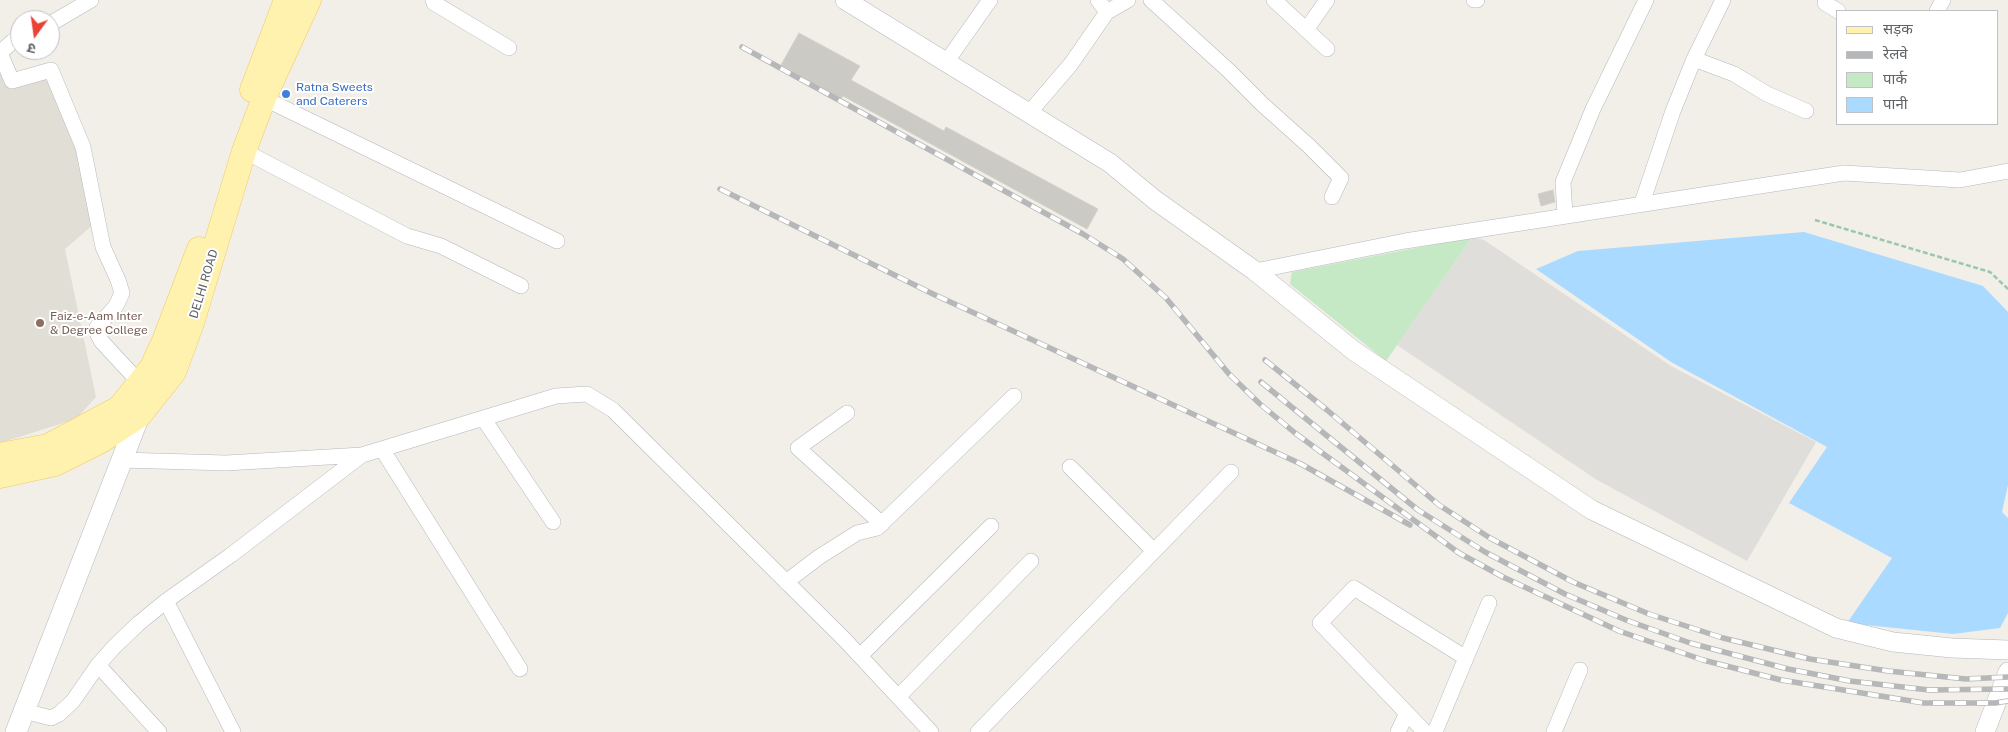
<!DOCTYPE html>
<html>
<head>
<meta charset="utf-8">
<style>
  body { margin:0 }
  #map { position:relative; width:2008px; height:732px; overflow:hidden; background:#f1efe8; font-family:"Public Sans","Noto Sans Devanagari",sans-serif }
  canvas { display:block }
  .legend { position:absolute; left:1836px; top:10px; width:162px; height:115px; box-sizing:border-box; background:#fff; border:1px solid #bfc1c3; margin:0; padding:6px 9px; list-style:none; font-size:15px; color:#5f6368 }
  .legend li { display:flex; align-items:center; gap:10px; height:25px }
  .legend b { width:25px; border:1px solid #bfc1c3 }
  .north { position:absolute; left:10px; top:10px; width:50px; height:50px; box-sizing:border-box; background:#fff; border:1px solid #bfc1c3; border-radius:50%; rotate:194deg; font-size:14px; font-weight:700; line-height:20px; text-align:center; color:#5f6368 }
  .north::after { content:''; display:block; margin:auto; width:18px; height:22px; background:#ea4335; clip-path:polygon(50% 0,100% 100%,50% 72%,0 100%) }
</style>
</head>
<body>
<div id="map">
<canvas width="2008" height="732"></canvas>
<ul class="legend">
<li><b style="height:6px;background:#fff2af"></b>सड़क</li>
<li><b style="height:6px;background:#b6b7b8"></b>रेलवे</li>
<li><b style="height:14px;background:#c5e8c5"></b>पार्क</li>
<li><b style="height:14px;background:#aadaff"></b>पानी</li>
</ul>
<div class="north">उ</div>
</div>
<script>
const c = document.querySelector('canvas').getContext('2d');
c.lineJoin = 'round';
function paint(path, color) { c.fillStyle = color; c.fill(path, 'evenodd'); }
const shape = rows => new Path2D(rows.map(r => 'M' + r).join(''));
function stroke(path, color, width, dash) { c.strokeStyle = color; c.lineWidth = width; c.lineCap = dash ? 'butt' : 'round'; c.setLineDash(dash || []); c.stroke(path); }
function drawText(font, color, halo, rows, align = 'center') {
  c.font = font + ' "Public Sans",sans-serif'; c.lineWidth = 4; c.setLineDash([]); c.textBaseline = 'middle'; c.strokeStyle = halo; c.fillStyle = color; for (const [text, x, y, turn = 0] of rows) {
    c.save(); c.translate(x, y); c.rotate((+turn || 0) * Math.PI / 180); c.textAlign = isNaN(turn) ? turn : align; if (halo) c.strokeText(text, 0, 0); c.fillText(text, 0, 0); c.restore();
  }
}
paint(shape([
  [1472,237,1484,240,1671,366,1816,442,1747,561,1597,480,1397,345]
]), '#e0deda');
paint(shape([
  [0,72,9,89,49,76,102,217,65,249,96,397,76,419,0,443]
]), '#e1ded6');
paint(shape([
  [1472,237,1386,361,1290,284,1292,272]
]), '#c5e8c5');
paint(shape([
  [1804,232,1983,286,2008,312,2008,485,2002,512,2008,518,2008,613,2000,628,1953,634,1847,623,1892,558,1789,503,1827,447,1671,362,1536,269,1578,251]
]), '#aadaff');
const building = shape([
  [799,33,860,66,851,80,944,131,946,127,1098,209,1087,229,843,96,841,99,781,65,799,33],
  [1553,190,1555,202,1541,206,1538,194,1553,190]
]);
paint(building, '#cccac5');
stroke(building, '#d6d1c6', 1);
const minor = shape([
  [433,0,434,3,509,48],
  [1151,0,1228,70,1262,104,1309,146,1341,178,1332,197],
  [1274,0,1327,49],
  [1474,0,1477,0],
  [1827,0,1825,3,1838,11],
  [1937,11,1943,0],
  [1107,12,1128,0],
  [50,24,91,0],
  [1306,30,1327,0],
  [20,38,13,41,0,53,12,81,51,70,83,147,103,247,118,280,122,293,116,306,97,327,98,335,102,342,139,382],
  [1694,59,1734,74,1767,94,1806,111],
  [947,61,990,0],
  [257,95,557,241],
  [1029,113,1071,64,1107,12,1098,0],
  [244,151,407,236,441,246,521,286],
  [1642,203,1673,111,1694,59,1723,0],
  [1565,215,1563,182,1593,109,1646,0],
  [1255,271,1405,241,1844,173,1960,180,2008,171],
  [847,413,798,448,882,524],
  [483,418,553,522],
  [382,449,520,669],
  [121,460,226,463,362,455,556,396,587,394,613,410,844,639,931,732],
  [1070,467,1154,551],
  [786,582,819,557,857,533,877,528,1014,396],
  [166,601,233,732],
  [860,656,991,526],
  [98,665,159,732],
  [898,697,1031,561],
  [24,711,51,718,59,714,73,701,98,665,114,647,138,624,166,601,231,555,362,455],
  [978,732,1231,472],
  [1398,732,1407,713],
  [1425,732,1320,623,1354,588,1466,658],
  [1435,732,1489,603],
  [1554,732,1580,670]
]);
const tertiary = shape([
  [845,0,1110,163,1155,200,1255,271,1354,351,1592,510,1836,628,1893,642,1952,648,2008,650],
  [1985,732,2008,672]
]);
const secondary = shape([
  [16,732,139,416,131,413]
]);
const primary = shape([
  [252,90,286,0],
  [0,455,48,446,119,408,152,367,164,341,199,249],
  [0,476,55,464,101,441,139,416,174,372,192,323,244,151,264,98,309,0]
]);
stroke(minor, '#b5b8bc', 16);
stroke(tertiary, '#b5b8bc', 20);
stroke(secondary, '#b6babf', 22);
stroke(primary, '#f2c960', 25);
stroke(shape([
  [1815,220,1990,272,2008,289]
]), '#9cc7a9', 2.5, [5, 2.5]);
stroke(minor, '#fff', 15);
stroke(tertiary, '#fff', 19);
stroke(secondary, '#fff', 21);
stroke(primary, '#fff2af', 24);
const rail = shape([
  [742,47,1083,234,1123,259,1166,298,1229,374,1260,404,1295,433,1415,521,1459,553,1503,577,1619,631,1703,660,1781,680,1924,703,1995,703,2008,701],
  [720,189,933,294,1301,464,1410,525],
  [1265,360,1327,410,1439,505,1490,538,1573,582,1649,614,1723,638,1810,659,1888,671,1966,679,2008,677],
  [1261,382,1418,510,1485,552,1565,594,1626,620,1690,643,1788,669,1850,681,1929,690,2008,689]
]);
stroke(rail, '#b6b7b8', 5.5);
stroke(rail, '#fff', 4, [11]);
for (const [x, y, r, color] of [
  [286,94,5,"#3f7fe0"],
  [40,323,5,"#8d6e63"]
]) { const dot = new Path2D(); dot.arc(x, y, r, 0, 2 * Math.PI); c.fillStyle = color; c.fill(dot); stroke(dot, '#fff', 2); }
drawText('12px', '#366cbe', '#fff', [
  ["Ratna Sweets",296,87],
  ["and Caterers",296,101]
], 'left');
drawText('12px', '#5f6368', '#fff', [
  ["DELHI ROAD",204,284,-73]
]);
drawText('12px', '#785e54', '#fff', [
  ["Faiz-e-Aam Inter",50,316],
  ["& Degree College",50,330]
], 'left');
</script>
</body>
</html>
